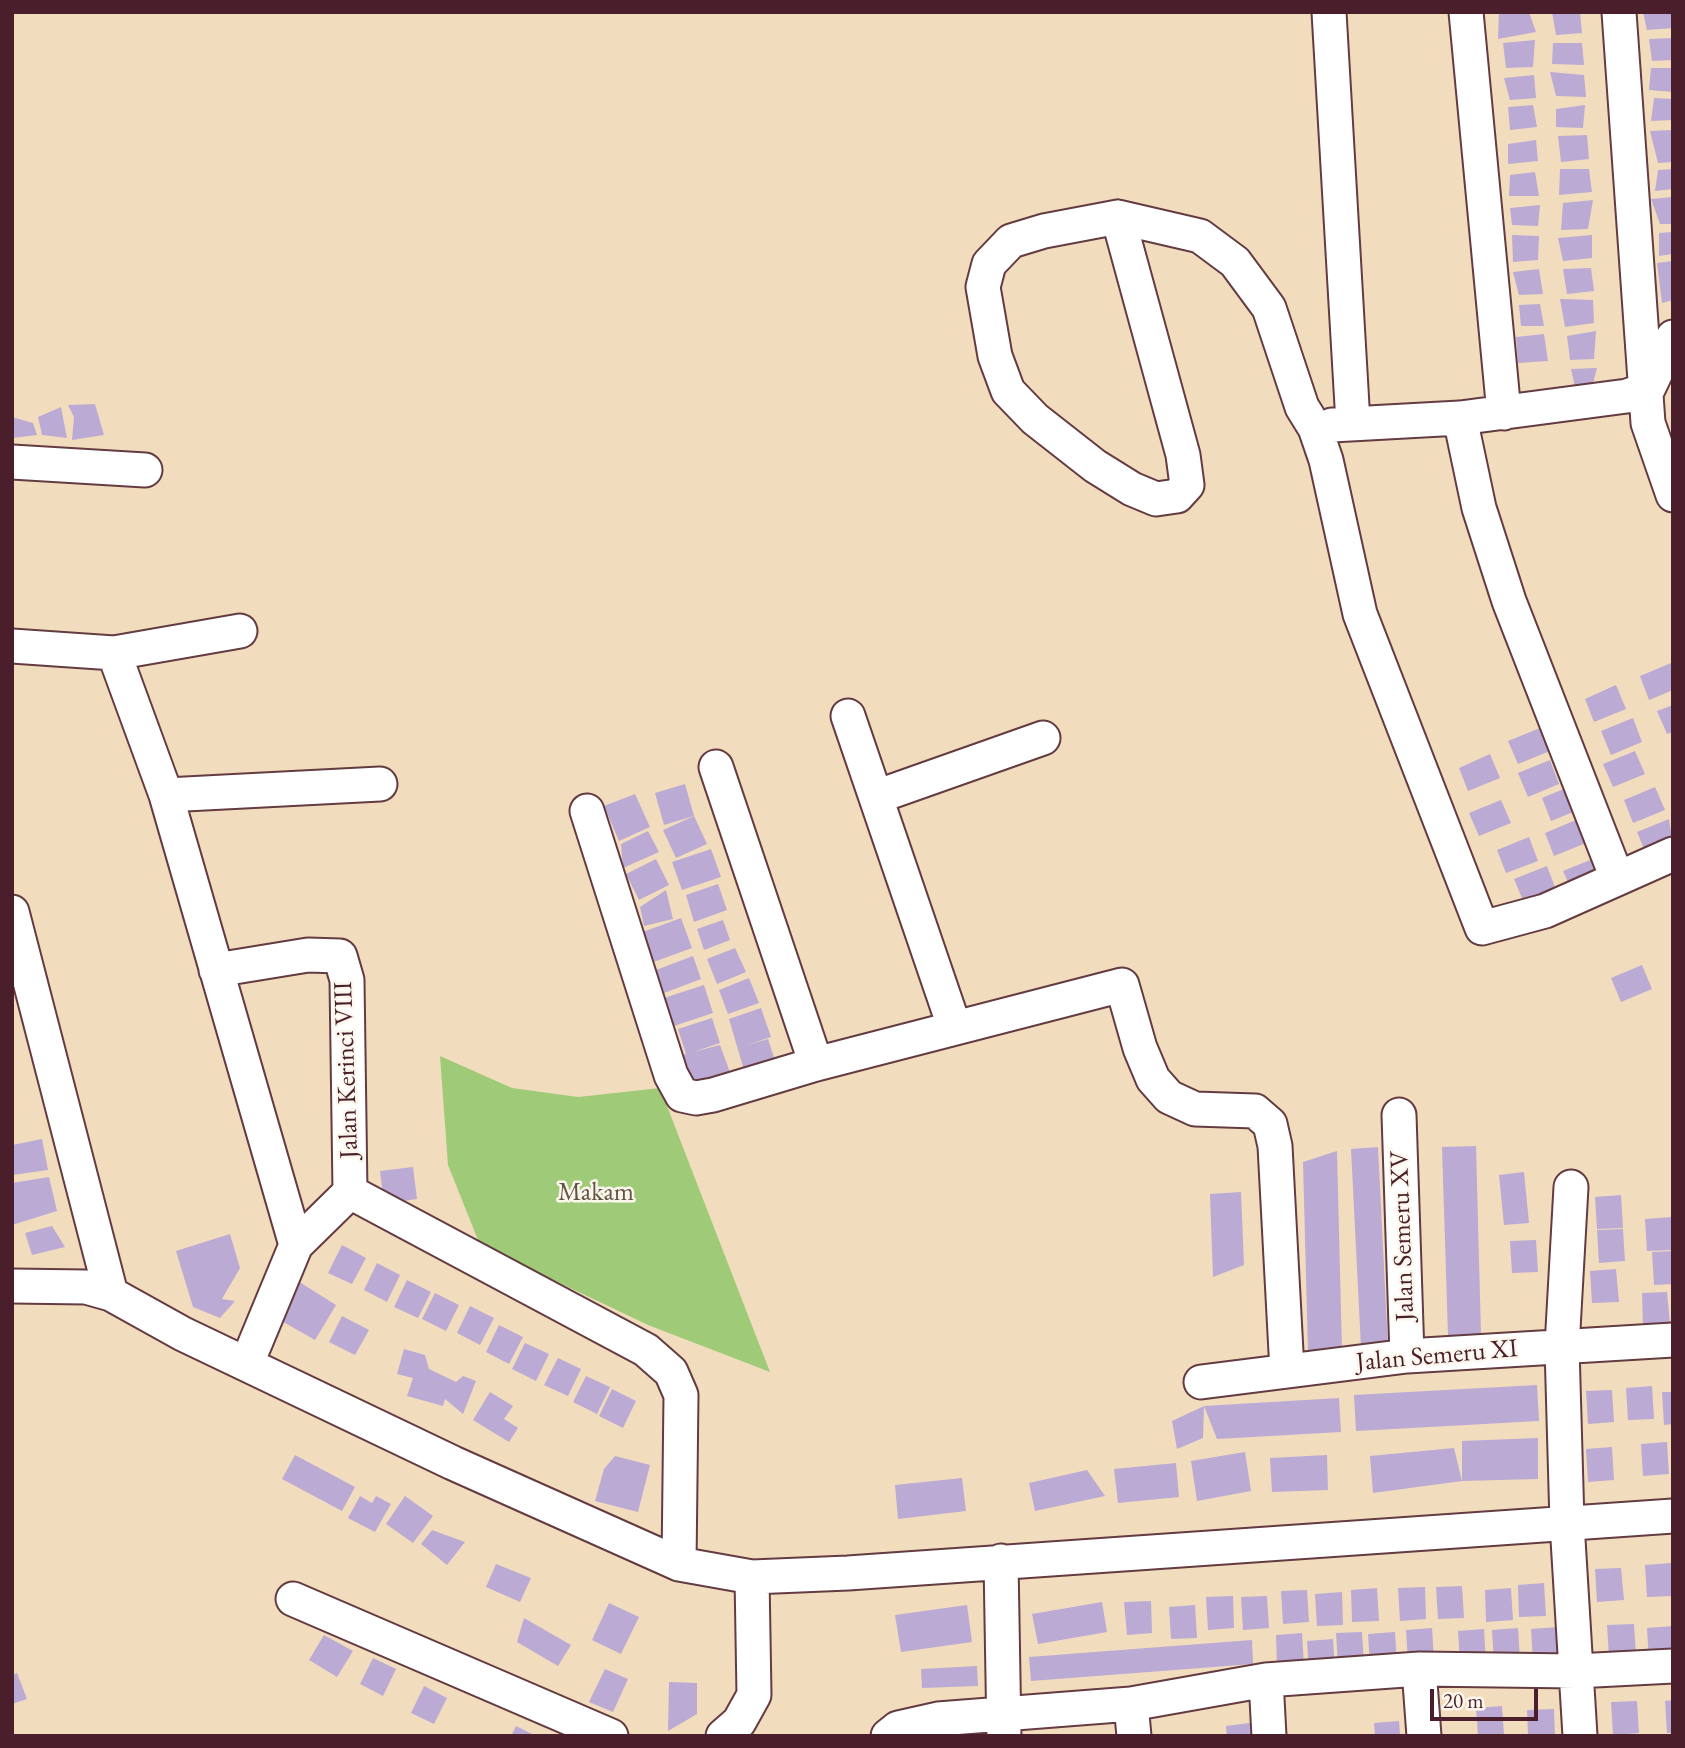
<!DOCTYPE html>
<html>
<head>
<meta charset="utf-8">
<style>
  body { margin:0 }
  #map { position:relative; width:1685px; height:1748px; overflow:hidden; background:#f2dcbe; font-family:"EB Garamond",serif }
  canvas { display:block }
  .frame { position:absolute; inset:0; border:14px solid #4a1f2b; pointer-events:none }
  .scale { position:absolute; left:1430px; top:1689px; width:108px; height:32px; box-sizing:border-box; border:4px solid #4a1f2b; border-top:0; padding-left:9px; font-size:21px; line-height:24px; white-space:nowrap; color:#4a1f2b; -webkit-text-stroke:5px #fbf7ec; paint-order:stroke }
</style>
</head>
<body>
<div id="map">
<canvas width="1685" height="1748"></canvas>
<div class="frame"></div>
<div class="scale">20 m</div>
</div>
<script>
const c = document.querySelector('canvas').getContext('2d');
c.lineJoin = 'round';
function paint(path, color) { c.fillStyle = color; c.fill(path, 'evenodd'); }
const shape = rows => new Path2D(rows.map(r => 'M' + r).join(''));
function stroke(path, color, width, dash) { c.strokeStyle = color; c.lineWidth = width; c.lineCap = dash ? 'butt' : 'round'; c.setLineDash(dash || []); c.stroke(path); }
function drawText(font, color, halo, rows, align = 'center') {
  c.font = font + ' "EB Garamond",serif'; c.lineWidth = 5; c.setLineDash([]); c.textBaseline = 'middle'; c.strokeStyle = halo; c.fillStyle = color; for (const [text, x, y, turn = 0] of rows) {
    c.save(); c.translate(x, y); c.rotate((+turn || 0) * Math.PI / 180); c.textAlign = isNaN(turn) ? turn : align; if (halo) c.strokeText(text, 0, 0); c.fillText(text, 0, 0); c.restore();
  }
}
paint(shape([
  [440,1056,512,1088,578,1097,660,1088,770,1372,648,1325,480,1245,448,1165]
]), '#9fcb78');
paint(shape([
  [1499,12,1529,12,1536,32,1498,39],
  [1552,12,1580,12,1582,33,1556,35],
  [1643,12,1673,12,1673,28,1647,30],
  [1673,38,1673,60,1652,61,1649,39],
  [1535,40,1533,67,1506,68,1503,43],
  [1553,43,1582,43,1584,65,1552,64],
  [1651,68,1673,68,1673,92,1649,90],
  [1550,72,1584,75,1586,97,1556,96],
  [1534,75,1536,98,1510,100,1504,78],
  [1654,98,1673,99,1673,120,1651,121],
  [1533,105,1537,127,1510,130,1508,107],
  [1585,105,1583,128,1556,127,1556,109],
  [1673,130,1673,162,1658,163,1650,131],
  [1587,135,1589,159,1561,162,1558,136],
  [1536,140,1538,161,1508,164,1508,144],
  [1560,169,1589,169,1592,192,1559,195],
  [1673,169,1673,189,1655,191,1658,170],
  [1535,172,1539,196,1509,196,1510,175],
  [1673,197,1673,224,1660,224,1651,199],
  [1593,200,1588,229,1561,230,1563,203],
  [1540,205,1538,226,1512,225,1510,208],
  [1673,232,1673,254,1659,256,1659,233],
  [1512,235,1539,236,1538,260,1513,262],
  [1592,235,1592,258,1563,261,1558,238],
  [1673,261,1673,300,1662,303,1657,263],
  [1591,268,1594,291,1567,294,1563,269],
  [1539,269,1543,294,1519,295,1513,272],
  [1560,299,1593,300,1594,323,1565,327],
  [1540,304,1544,326,1521,326,1519,305],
  [1596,331,1594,359,1570,360,1567,336],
  [1544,334,1548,361,1518,363,1516,337],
  [1597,368,1592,387,1575,387,1571,369],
  [95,404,104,435,72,440,74,417,68,405],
  [61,407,67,438,42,435,38,417],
  [12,417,33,423,37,435,12,438],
  [1671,663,1673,690,1649,700,1640,676],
  [1616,685,1626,709,1594,722,1585,699],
  [1673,705,1673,732,1667,734,1657,711],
  [1633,718,1642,742,1611,755,1601,731],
  [1540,728,1550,751,1518,764,1508,741],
  [1635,751,1645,774,1613,787,1603,764],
  [1490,754,1500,778,1468,791,1459,768],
  [1550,760,1559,784,1528,797,1518,773],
  [685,784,694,816,664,825,655,793],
  [1573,785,1583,808,1551,821,1542,798],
  [1655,787,1665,810,1633,823,1624,800],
  [635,794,650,827,619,841,604,806],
  [1501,800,1511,823,1479,836,1469,813],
  [694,816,707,844,676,858,663,830],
  [1669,819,1673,845,1647,856,1637,832],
  [1576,820,1586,843,1554,856,1545,833],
  [648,831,659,852,623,868,621,844],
  [1529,837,1538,861,1506,873,1497,850],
  [711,849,721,877,682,890,672,862],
  [1595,858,1605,881,1573,894,1563,871],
  [656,859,669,885,639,900,626,874],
  [1547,866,1556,890,1524,903,1514,879],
  [718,884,727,910,694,922,686,895],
  [666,890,673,919,644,926,640,907],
  [681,918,692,948,651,963,640,933],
  [723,920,730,940,704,950,697,929],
  [735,948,746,972,717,984,707,959],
  [693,956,701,979,664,993,656,970],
  [1642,965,1652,989,1621,1002,1611,978],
  [749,978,759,1003,728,1014,719,990],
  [704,985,713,1013,674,1026,664,998],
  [761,1008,771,1037,747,1045,768,1039,777,1067,746,1077,729,1019],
  [712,1018,720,1043,693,1052,720,1045,732,1078,688,1082,681,1056,686,1054,678,1029],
  [42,1139,48,1170,12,1175,12,1145],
  [1476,1146,1481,1334,1448,1336,1442,1147],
  [1378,1147,1388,1347,1361,1348,1351,1149],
  [1337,1151,1342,1351,1308,1352,1303,1162],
  [413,1167,417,1199,384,1204,380,1171],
  [1524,1172,1529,1223,1504,1225,1499,1175],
  [49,1177,57,1211,12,1225,12,1183],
  [1241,1192,1244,1265,1213,1277,1210,1194],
  [1621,1195,1623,1228,1597,1229,1595,1197],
  [1672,1217,1673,1250,1647,1251,1645,1219],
  [52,1226,65,1247,32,1255,25,1233],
  [1623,1229,1625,1261,1599,1263,1597,1230],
  [230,1234,240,1268,222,1299,235,1301,220,1318,193,1307,176,1251],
  [1536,1240,1538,1272,1512,1273,1510,1241],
  [342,1245,366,1258,352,1284,328,1273],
  [1673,1251,1673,1284,1654,1285,1652,1252],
  [377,1263,400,1275,387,1302,364,1290],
  [1616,1269,1619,1302,1592,1303,1590,1271],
  [293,1278,336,1305,315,1340,271,1315],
  [407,1280,431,1292,418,1318,394,1307],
  [1667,1292,1670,1324,1643,1326,1642,1293],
  [435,1293,459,1305,446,1331,422,1319],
  [470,1306,494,1318,480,1345,457,1333],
  [342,1316,369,1330,355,1355,329,1342],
  [499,1325,523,1337,509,1364,486,1352],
  [525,1343,549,1354,536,1381,512,1369],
  [404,1349,425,1355,429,1369,456,1382,463,1376,476,1381,463,1414,445,1399,443,1406,407,1396,413,1378,397,1374],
  [558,1358,581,1369,568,1396,544,1385],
  [586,1376,610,1387,597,1414,573,1402],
  [1537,1385,1539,1421,1356,1431,1354,1395],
  [1652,1386,1654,1419,1628,1420,1626,1388],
  [612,1389,636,1401,623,1428,599,1416],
  [1612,1390,1614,1422,1588,1424,1586,1391],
  [490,1392,513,1406,504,1419,518,1428,509,1442,473,1420],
  [1662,1392,1673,1392,1673,1424,1664,1425],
  [1339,1398,1341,1432,1217,1439,1204,1406],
  [1204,1406,1203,1438,1177,1449,1172,1421],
  [1538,1438,1538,1479,1462,1481,1462,1441],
  [1667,1442,1669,1474,1643,1476,1641,1444],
  [1612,1447,1614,1480,1588,1482,1586,1449],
  [1454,1448,1462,1481,1373,1493,1370,1456],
  [1245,1452,1251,1491,1197,1501,1191,1461],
  [295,1455,355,1487,342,1511,282,1479],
  [1327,1455,1328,1490,1272,1492,1270,1458],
  [615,1456,650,1465,638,1512,595,1501,604,1469],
  [1176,1463,1179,1497,1118,1503,1114,1469],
  [1087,1470,1105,1496,1035,1511,1029,1483],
  [962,1478,966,1511,898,1519,895,1485],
  [360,1496,372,1503,376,1496,391,1504,375,1532,348,1518],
  [405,1496,433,1516,413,1543,386,1524],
  [432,1530,465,1542,447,1565,421,1544],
  [1671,1563,1673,1596,1647,1597,1645,1565],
  [496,1564,531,1578,520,1602,486,1587],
  [1621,1568,1624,1600,1597,1602,1595,1569],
  [1544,1583,1546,1616,1519,1617,1518,1585],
  [1462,1586,1464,1618,1438,1619,1436,1587],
  [1425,1587,1426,1619,1400,1621,1398,1588],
  [1377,1588,1379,1621,1352,1622,1351,1590],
  [1511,1588,1513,1620,1486,1622,1485,1590],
  [1307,1590,1309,1622,1283,1624,1281,1591],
  [1342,1592,1343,1625,1317,1626,1315,1594],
  [1233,1596,1234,1628,1208,1630,1206,1597],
  [1267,1596,1269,1628,1243,1630,1241,1597],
  [1151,1601,1152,1633,1127,1635,1124,1602],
  [1102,1602,1107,1632,1038,1644,1032,1614],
  [609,1603,639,1617,621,1654,592,1640],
  [967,1605,972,1642,901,1652,895,1615],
  [1195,1605,1197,1638,1171,1639,1169,1607],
  [524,1618,571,1645,558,1666,517,1642],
  [1634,1624,1636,1656,1609,1657,1607,1625],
  [1673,1626,1673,1659,1649,1660,1647,1628],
  [1558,1627,1560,1660,1533,1661,1531,1629],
  [1432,1628,1434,1660,1408,1662,1406,1630],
  [1518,1628,1520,1661,1494,1662,1492,1630],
  [1484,1629,1486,1662,1460,1664,1458,1631],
  [1362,1632,1364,1664,1338,1665,1336,1633],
  [1395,1632,1397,1664,1370,1666,1368,1634],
  [1302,1633,1304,1666,1277,1668,1276,1635],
  [324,1635,353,1651,337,1677,309,1660],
  [1333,1639,1335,1671,1309,1673,1307,1641],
  [1252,1640,1253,1664,1031,1681,1029,1657],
  [373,1658,396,1669,383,1696,360,1684],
  [977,1666,978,1686,922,1688,921,1669],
  [605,1669,628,1679,613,1712,589,1702],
  [17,1673,27,1699,12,1704,12,1675],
  [669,1682,697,1683,697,1714,668,1731],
  [424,1686,447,1698,434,1724,411,1713],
  [1673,1700,1673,1733,1667,1733,1665,1701],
  [1637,1701,1639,1733,1613,1735,1611,1702],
  [1502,1706,1504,1736,1478,1736,1476,1708],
  [1554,1709,1555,1736,1528,1736,1527,1710],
  [1399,1721,1400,1736,1375,1736,1374,1723],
  [1257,1722,1259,1736,1227,1736,1226,1726],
  [516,1726,536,1736,511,1736]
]), '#bbaad4');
const street = shape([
  [1329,12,1353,423],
  [1466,12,1504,413],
  [1619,12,1648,423,1673,495],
  [1118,217,1183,455,1187,485,1177,496,1156,499,1132,489,1095,466,1035,419,1008,391,995,356,983,287,989,264,1011,241,1044,231,1118,217,1200,236,1235,262,1269,308,1302,407,1315,428,1326,460,1360,614,1482,928,1545,911,1673,854],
  [1460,418,1479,508,1509,601,1617,878],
  [1332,425,1460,418,1627,396,1648,389,1673,337],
  [12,462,145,470],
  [12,646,114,653,240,631],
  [114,653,166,795,296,1245,247,1363],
  [848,716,954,1026],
  [716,767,816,1064],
  [166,795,380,784],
  [876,797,1043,738],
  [587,811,671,1075,682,1095,696,1098,713,1095,816,1064,1122,985,1140,1048,1153,1079,1169,1097,1195,1109,1255,1111,1270,1124,1275,1146,1287,1371],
  [12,912,111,1294],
  [216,970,308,955,340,956,347,980,350,1192,296,1245],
  [1399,1115,1407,1356],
  [1571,1187,1562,1347,1567,1523,1580,1736],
  [350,1192,646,1350,671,1372,681,1395,679,1564],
  [12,1286,86,1287,111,1294,183,1334,453,1463,679,1564,752,1577,848,1573,1673,1516],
  [1201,1382,1407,1356,1673,1340],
  [1001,1561,1004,1736],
  [293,1599,611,1736],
  [1419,1669,1424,1736],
  [1266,1680,1269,1736],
  [1131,1704,1134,1736],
  [723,1736,739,1722,754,1695,752,1577],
  [888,1736,898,1728,938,1719,1131,1704,1266,1680,1419,1669,1576,1671,1673,1666]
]);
stroke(street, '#633b41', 37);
stroke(street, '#fff', 33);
drawText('26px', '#4a1f2b', '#fbf7ec', [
  ["Jalan Kerinci VIII",347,1070,-92],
  ["Jalan Semeru XV",1403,1236,-92],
  ["Jalan Semeru XI",1437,1356,-5]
]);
drawText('26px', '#645342', '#fbf7ec', [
  ["Makam",596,1193]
]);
</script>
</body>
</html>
